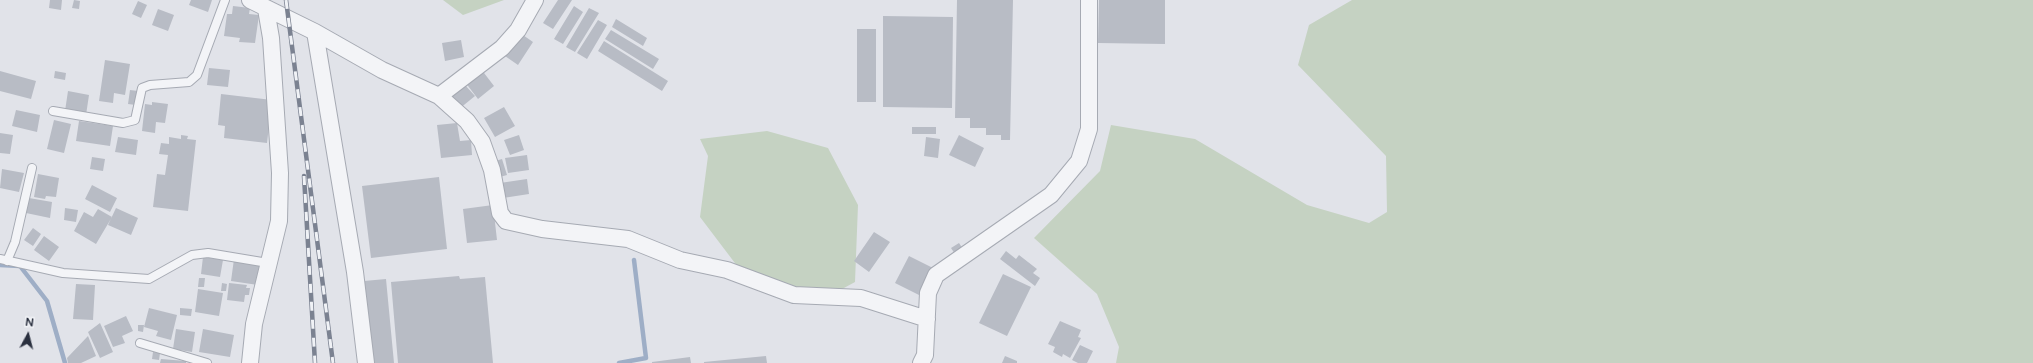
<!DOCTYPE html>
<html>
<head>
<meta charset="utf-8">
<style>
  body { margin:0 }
  #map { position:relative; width:2033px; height:363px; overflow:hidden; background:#e1e3e9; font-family:Figtree,sans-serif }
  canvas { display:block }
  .north { position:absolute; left:8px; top:315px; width:40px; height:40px; -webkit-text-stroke:3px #f0f2f6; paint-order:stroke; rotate:7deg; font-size:11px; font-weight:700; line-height:16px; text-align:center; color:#2a303f }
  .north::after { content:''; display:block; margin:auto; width:14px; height:18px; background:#2a303f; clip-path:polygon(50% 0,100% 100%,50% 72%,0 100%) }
</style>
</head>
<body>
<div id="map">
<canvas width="2033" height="363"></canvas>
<div class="north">N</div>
</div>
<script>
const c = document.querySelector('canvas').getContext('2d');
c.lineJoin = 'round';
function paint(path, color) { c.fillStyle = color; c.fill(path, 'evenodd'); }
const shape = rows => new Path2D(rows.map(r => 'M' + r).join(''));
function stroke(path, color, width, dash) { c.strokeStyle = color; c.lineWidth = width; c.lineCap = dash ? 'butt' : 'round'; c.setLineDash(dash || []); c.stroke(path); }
paint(shape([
  [443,0,504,0,463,15],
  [1352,0,2033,0,2033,363,1116,363,1119,347,1097,294,1034,238,1100,171,1111,125,1195,139,1307,205,1369,223,1387,212,1386,156,1298,65,1309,25],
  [767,131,828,148,858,205,855,282,820,301,747,279,700,217,708,156,700,139]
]), '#c5d2c2');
stroke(shape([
  [0,265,20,266,47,301,65,363],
  [619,363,646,358,634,260]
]), '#9eaec6', 4.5);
paint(shape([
  [50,0,62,0,61,10,49,8],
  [74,0,80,1,79,9,72,8],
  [191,0,212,0,208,12,189,5],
  [558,0,572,0,553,29,543,23],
  [957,0,1013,0,1010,140,1001,140,1001,135,986,135,986,128,970,128,970,118,955,118],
  [1099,0,1165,0,1165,44,1098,43],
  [138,1,147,5,141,18,132,14],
  [233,6,250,8,249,14,259,15,255,43,239,42,240,38,224,36,227,14,232,14],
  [574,6,583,12,563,44,554,39],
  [589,8,599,13,575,52,566,47],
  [158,9,174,15,168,31,152,25],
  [883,16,953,17,952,108,883,107],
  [616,19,647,38,643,46,612,27],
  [598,20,607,25,587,59,577,53],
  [857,29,876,29,876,102,857,102],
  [611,30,659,59,653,69,605,39],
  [520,33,533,42,518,65,505,56],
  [461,40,464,57,445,61,442,43],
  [604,41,668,81,662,91,598,51],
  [105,60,130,64,125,95,114,93,113,103,99,101],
  [209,68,230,70,228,87,207,85],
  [481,69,494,86,478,99,465,82],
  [0,71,36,81,31,99,0,91],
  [55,71,66,73,65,80,54,78],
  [465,85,475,96,459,109,449,97],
  [130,90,138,91,136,105,128,104],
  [68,91,89,95,86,115,65,111],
  [221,94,272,100,267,143,224,138,225,126,218,125],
  [152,102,168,104,165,123,156,122,155,133,142,131,145,104,152,105],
  [504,107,515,126,495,137,484,118],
  [16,110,40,115,37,132,12,126],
  [54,120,71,124,64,153,47,149],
  [79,121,113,126,110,146,76,141],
  [457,123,460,141,471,140,472,155,441,158,437,125],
  [912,127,936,127,936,134,912,134],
  [0,133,13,135,10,154,0,153],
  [181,135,188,136,187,139,196,140,188,211,153,207,157,174,165,175,168,155,159,154,161,143,169,144,169,137,181,139],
  [519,135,524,150,510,155,504,140],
  [959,135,984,148,975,167,949,155],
  [118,137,138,140,136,155,115,152],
  [926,137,940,139,938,158,924,156],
  [527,155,529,170,508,173,505,158],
  [92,157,105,159,103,171,90,169],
  [502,159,507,175,496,178,492,162],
  [2,169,24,173,19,192,0,188],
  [38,174,59,178,56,197,46,196,45,199,34,197],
  [439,177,447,249,371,258,362,186],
  [527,179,529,194,503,198,500,183],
  [92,185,117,198,110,212,85,199],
  [29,198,52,202,50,218,26,213],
  [493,205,497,240,467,243,463,209],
  [65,208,78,210,76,222,64,220],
  [116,208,138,218,131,235,108,225],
  [98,209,112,217,96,244,74,231,84,212,93,217],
  [33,228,41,234,33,246,24,240],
  [874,232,890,242,869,272,854,261],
  [44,236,59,247,49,261,34,250],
  [959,243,963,249,955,254,951,248],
  [1006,251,1016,259,1019,255,1037,269,1033,273,1040,278,1035,286,1000,259],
  [909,256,933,268,919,295,895,283],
  [203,257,223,260,220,277,201,274],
  [234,259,261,263,258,285,231,281],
  [1003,274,1031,287,1007,336,979,323],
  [459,276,460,279,485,277,493,363,398,363,391,282],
  [199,278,205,278,204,287,198,287],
  [386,279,394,363,371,363,364,281],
  [222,283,227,284,226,291,221,291],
  [229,283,247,285,246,288,250,288,249,295,245,295,244,302,227,300],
  [76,284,95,285,93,320,73,319],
  [198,289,223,293,219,316,195,312],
  [149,308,177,315,171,340,156,336,158,331,144,327],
  [180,308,192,309,191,316,180,315],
  [126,316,133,331,122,336,125,343,113,347,104,326],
  [1060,321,1081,330,1078,337,1081,338,1070,358,1063,354,1062,357,1053,352,1055,347,1048,344],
  [100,323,113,352,100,358,88,332],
  [138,325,144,325,143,332,138,331],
  [176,329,195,332,192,352,173,349],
  [203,329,234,335,230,357,199,352],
  [88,336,96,356,81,363,68,363,67,358],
  [1080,345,1093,351,1087,363,1078,363,1072,360],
  [153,352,160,353,159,360,152,359],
  [766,356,767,363,704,363,704,362],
  [1005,356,1017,361,1017,363,1002,363],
  [690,357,691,363,652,363,652,362],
  [161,359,186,361,186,363,160,363]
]), '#b8bcc5');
const service = shape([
  [53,111,123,123,135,120,142,88,150,85,189,82,197,75,225,0],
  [0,259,63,273,149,279,192,255,208,253,268,263],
  [7,261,15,242,32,168],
  [140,343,207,363]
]);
const minor = shape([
  [250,0,315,32,382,70,439,96,467,121,482,142,492,170,500,213,506,221,542,229,628,239,680,260,727,270,794,295,861,298,927,319],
  [315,32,355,272,366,363],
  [439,96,502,48,518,30,535,0],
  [250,363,254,324,279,221,280,173,271,38,266,9],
  [921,363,925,355,928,293,936,275,1051,195,1079,161,1089,129,1089,0]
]);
stroke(service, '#a6aab3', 10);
stroke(minor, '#a6aab3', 18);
stroke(service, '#f3f4f7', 8);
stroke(minor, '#f3f4f7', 16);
const rail = shape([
  [286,0,333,363],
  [304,176,315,363]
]);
stroke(rail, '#7b8291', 4.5);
stroke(rail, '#f0f2f6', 3, [9]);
</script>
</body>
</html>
